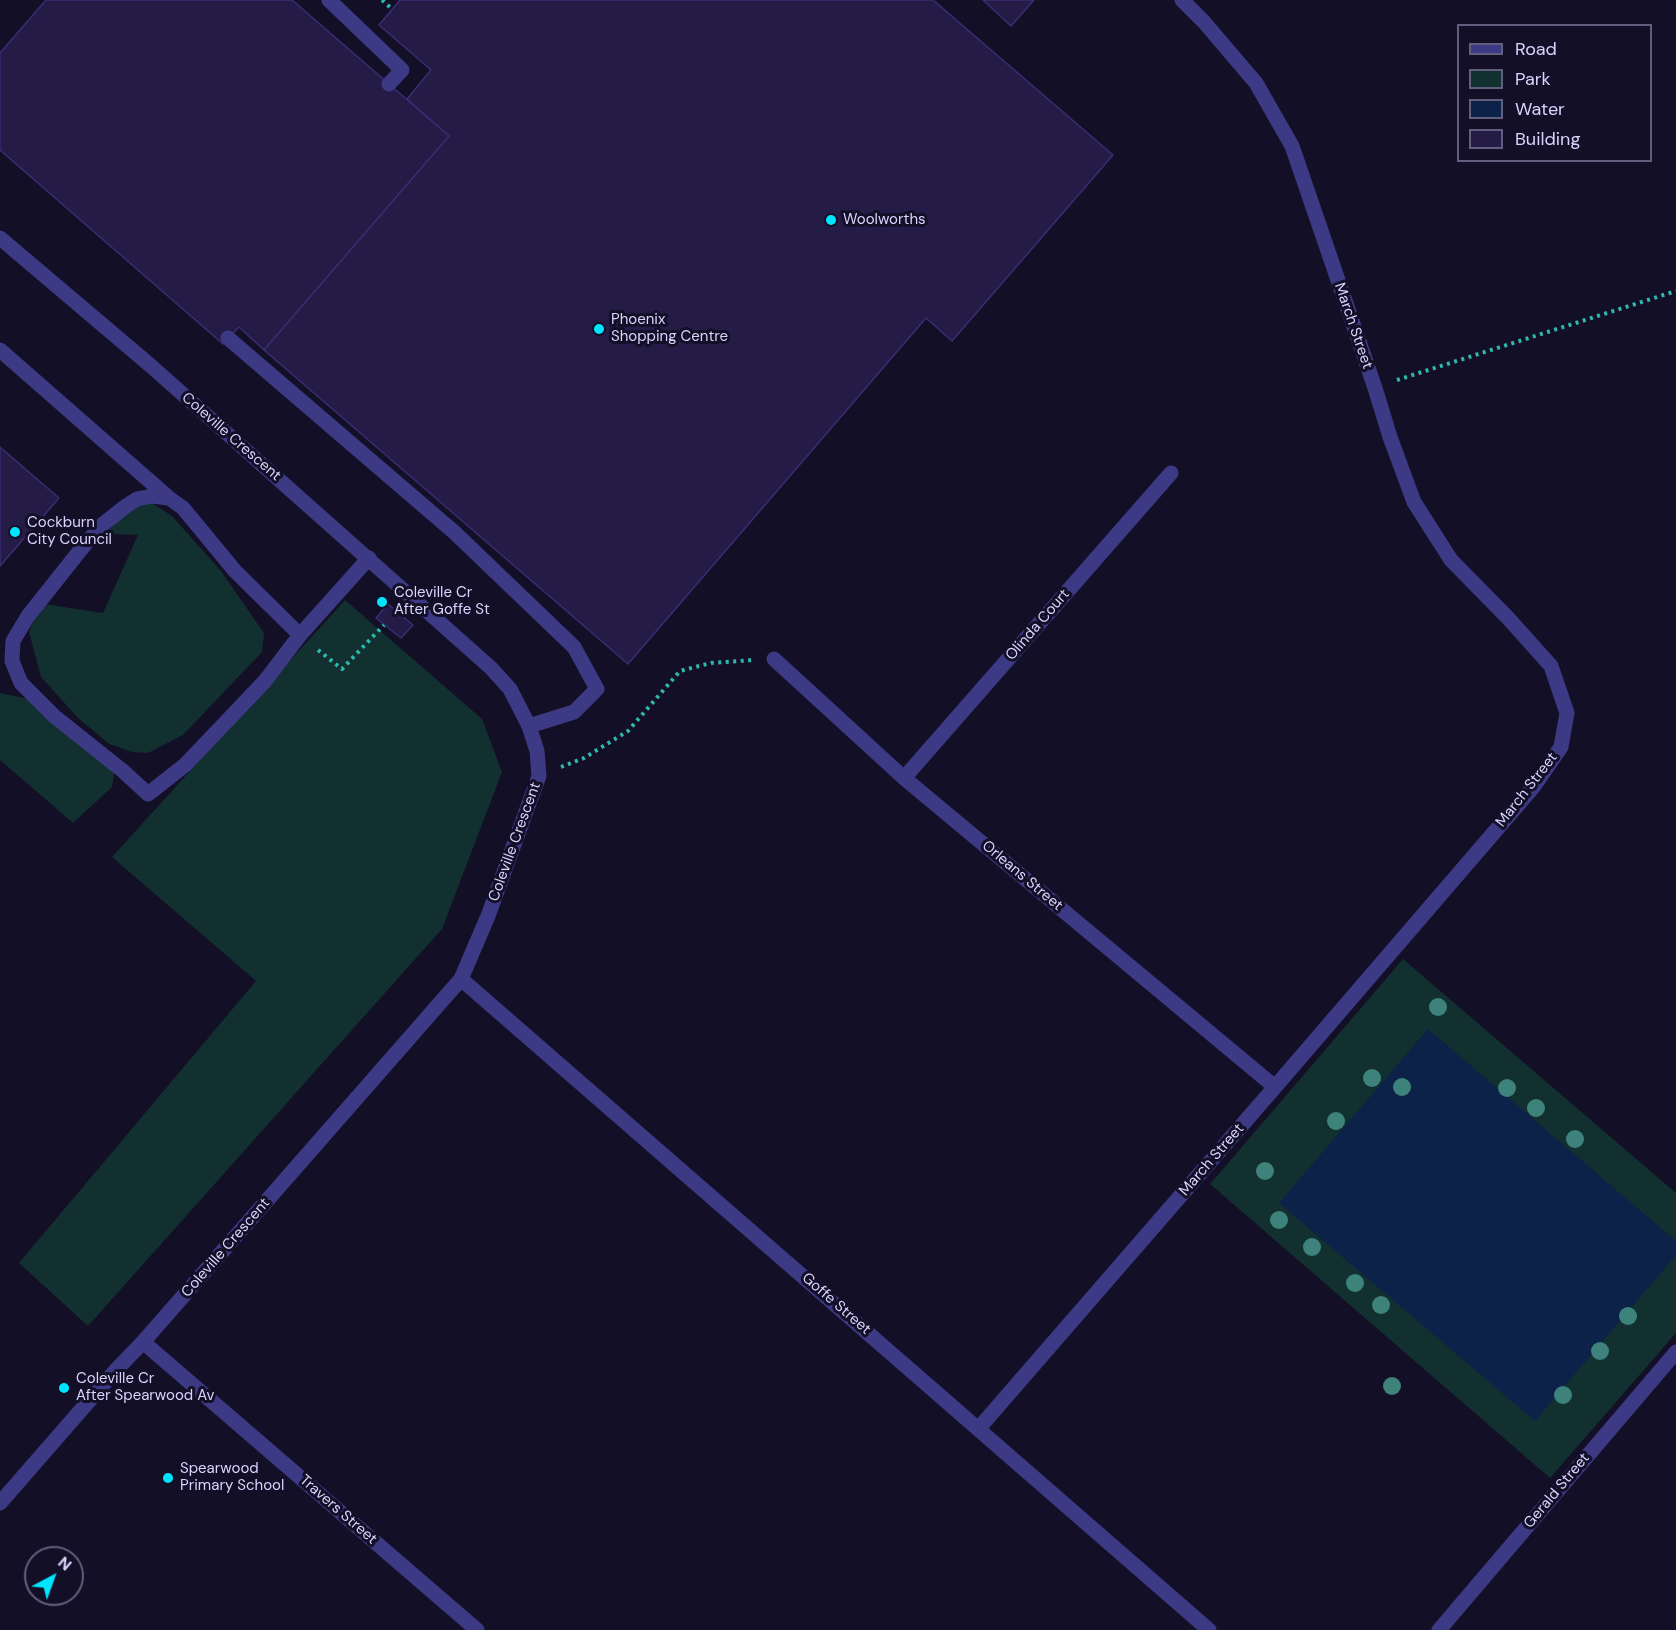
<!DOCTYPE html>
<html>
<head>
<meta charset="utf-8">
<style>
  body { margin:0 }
  #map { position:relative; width:1676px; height:1630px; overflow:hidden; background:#130f26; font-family:"DM Sans",sans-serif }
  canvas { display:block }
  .legend { position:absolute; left:1457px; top:24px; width:195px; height:138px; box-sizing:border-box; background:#130f26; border:2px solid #625e7d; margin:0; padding:8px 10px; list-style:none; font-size:18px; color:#d9d4ff }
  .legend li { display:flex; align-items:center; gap:12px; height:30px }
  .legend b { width:30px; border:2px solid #625e7d }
  .north { position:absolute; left:24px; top:1546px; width:60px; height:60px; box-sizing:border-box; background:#130f26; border:2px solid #625e7d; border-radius:50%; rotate:41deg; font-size:16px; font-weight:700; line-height:24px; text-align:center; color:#d9d4ff }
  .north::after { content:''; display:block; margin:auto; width:21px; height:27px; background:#00e5ff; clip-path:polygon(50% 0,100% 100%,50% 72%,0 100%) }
</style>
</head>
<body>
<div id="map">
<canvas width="1676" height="1630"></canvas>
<ul class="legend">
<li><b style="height:8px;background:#3d3a85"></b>Road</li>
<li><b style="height:16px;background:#12302f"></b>Park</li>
<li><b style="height:16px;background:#0c2248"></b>Water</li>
<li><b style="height:16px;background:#241b47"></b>Building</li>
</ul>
<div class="north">N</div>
</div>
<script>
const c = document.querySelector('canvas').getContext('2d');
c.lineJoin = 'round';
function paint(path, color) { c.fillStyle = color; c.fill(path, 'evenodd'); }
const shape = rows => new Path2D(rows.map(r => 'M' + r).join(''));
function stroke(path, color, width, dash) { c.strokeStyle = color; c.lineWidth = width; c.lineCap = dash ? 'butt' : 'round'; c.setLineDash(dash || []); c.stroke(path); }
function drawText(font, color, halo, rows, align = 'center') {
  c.font = font + ' "DM Sans",sans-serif'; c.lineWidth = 6; c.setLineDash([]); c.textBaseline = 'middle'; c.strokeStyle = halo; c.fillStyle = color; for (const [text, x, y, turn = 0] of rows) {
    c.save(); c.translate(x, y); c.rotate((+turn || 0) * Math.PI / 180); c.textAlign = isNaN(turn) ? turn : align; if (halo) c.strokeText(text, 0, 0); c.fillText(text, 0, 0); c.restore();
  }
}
paint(shape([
  [149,501,172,516,221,571,264,633,262,652,183,735,148,753,133,752,109,744,78,718,41,677,29,632,36,616,44,604,103,613,138,535,105,534,135,504],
  [345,600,482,719,502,772,442,929,88,1326,19,1263,256,981,112,857],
  [0,693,29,699,115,769,112,787,73,823,0,760],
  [1403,959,1676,1193,1676,1333,1550,1478,1210,1184]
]), '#12302f');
paint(shape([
  [1428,1029,1676,1241,1676,1255,1535,1421,1279,1203]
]), '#0c2248');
const building = shape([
  [46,0,292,0,449,136,264,350,239,327,223,344,0,150,0,53,46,0],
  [400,0,933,0,1113,155,952,341,926,318,628,664,264,350,449,136,407,99,431,70,379,25,400,0],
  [983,0,1034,0,1011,26,983,0],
  [0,447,59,498,0,566,0,447],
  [388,604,413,625,401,638,376,618,388,604]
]);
paint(building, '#241b47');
stroke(building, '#3b2d73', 1.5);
stroke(shape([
  [382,0,392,9],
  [1397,380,1676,291],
  [318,650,342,669,384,625],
  [561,767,584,758,628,731,680,671,711,663,753,660]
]), '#2fb8b0', 4, [3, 4.5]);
stroke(shape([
  [329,0,402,70,389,84],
  [228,338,454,532,574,647,597,689,574,712,529,726],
  [0,350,169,498],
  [300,635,235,571,183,508,169,498,152,496,137,499,126,506,102,525,86,543,28,616,13,641,12,661,21,683,54,716,123,771,148,794,185,765,265,681,300,635,369,558]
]), '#3d3a85', 15);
stroke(shape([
  [0,238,151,366,491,668,510,689,529,726,537,751,539,776,488,916,461,979,143,1342,116,1370,0,1503],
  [774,659,904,778,1275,1087],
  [904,778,1171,473],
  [461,979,1209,1630],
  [143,1342,477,1630],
  [979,1428,1275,1087,1534,786,1561,747,1567,713,1551,666,1508,618,1451,560,1414,502,1390,437,1375,388,1292,146,1256,83,1204,22,1182,0],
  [1439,1630,1676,1352]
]), '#3d3a85', 15);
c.fillStyle = '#3d827b';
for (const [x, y] of [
  [1438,1007],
  [1372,1078],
  [1402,1087],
  [1507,1088],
  [1536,1108],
  [1336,1121],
  [1575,1139],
  [1265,1171],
  [1279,1220],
  [1312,1247],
  [1355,1283],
  [1381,1305],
  [1628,1316],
  [1600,1351],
  [1392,1386],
  [1563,1395]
]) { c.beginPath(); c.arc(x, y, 9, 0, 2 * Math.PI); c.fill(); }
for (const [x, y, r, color] of [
  [831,220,6,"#00e5ff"],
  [599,329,6,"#00e5ff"],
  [15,532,6,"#00e5ff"],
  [382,602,6,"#00e5ff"],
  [64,1388,6,"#00e5ff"],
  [168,1478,6,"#00e5ff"]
]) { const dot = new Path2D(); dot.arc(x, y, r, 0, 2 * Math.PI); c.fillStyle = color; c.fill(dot); stroke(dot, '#130f26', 2); }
drawText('15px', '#d9d4ff', '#130f26', [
  ["Woolworths",843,220],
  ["Phoenix",611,320],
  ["Shopping Centre",611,337],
  ["Cockburn",27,523],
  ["City Council",27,540],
  ["Coleville Cr",394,593],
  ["After Goffe St",394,610],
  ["Coleville Cr",76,1379],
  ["After Spearwood Av",76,1396],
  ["Spearwood",180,1469],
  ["Primary School",180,1486]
], 'left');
drawText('15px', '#d9d4ff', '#130f26', [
  ["March Street",1353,326,71],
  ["Coleville Crescent",231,437,41],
  ["Olinda Court",1038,625,-49],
  ["March Street",1527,790,-52],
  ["Coleville Crescent",515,842,-70],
  ["Orleans Street",1022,876,40],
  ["March Street",1212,1160,-49],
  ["Coleville Crescent",226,1248,-49],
  ["Goffe Street",836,1304,41],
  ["Gerald Street",1557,1491,-50],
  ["Travers Street",338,1510,41]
]);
</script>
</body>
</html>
